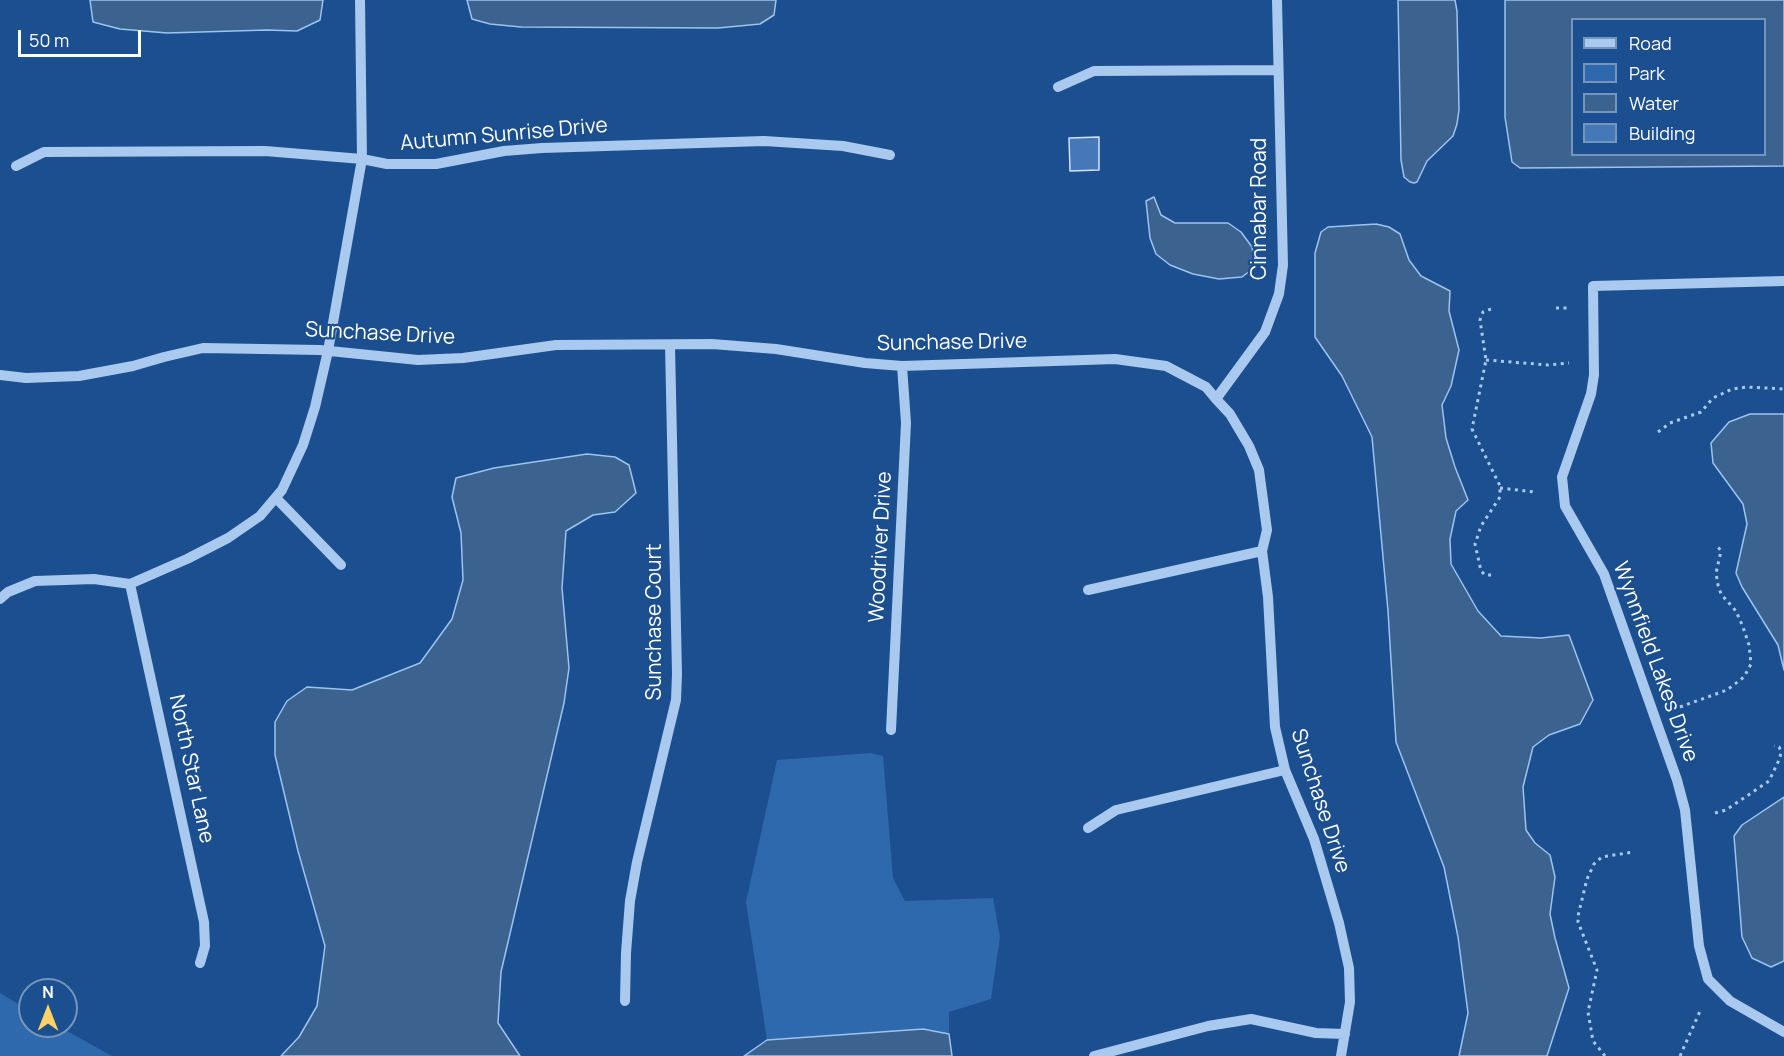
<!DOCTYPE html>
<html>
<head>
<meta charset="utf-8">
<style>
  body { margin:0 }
  #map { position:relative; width:1784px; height:1056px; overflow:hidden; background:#1b4f8f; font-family:Manrope,sans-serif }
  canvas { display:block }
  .legend { position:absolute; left:1571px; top:18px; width:195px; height:138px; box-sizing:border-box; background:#1b4f8f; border:2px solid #7695bc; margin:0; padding:8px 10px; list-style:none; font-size:18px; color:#fff }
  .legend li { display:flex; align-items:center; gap:12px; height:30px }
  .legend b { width:30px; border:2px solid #7695bc }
  .north { position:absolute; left:18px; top:978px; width:60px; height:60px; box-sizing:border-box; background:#1b4f8f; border:2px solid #7695bc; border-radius:50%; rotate:0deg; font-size:16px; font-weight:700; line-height:24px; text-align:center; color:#fff }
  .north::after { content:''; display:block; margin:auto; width:21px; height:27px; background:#ffd166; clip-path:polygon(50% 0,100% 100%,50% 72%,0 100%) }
  .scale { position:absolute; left:18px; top:30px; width:123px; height:27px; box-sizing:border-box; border:3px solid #fff; border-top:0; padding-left:8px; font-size:18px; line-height:21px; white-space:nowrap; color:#fff; -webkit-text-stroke:4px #1b4f8f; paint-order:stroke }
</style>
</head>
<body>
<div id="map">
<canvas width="1784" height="1056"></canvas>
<ul class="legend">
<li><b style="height:8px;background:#a9c9ee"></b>Road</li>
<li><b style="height:16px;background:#2e69ad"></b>Park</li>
<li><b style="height:16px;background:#3c6290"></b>Water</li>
<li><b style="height:16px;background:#4478b7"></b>Building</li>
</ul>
<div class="north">N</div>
<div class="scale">50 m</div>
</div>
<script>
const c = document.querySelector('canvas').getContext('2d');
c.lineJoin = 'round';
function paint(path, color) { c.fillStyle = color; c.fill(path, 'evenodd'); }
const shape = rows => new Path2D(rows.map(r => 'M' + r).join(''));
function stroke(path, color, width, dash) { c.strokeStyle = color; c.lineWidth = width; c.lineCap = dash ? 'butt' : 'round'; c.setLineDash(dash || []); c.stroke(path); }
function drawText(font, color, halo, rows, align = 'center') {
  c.font = font + ' Manrope,sans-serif'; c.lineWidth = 4.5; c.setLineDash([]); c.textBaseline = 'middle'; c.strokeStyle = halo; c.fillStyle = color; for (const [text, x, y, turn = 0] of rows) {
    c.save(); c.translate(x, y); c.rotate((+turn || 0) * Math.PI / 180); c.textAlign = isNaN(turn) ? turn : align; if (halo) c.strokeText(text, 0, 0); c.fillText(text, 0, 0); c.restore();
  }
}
paint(shape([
  [871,753,883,756,893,878,905,901,993,898,1000,937,991,999,949,1012,949,1034,923,1029,767,1040,746,902,777,760],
  [0,993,30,1011,30,1026,58,1026,112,1056,0,1056]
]), '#2e69ad');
const water = shape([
  [90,0,323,0,320,20,297,31,267,30,167,33,120,29,93,22,90,0],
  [467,0,776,0,774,15,760,24,718,28,521,27,490,24,472,19,467,0],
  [1398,0,1455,0,1457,11,1459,110,1457,124,1453,136,1427,161,1417,182,1414,183,1410,182,1404,177,1401,160,1398,0],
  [1505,0,1784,0,1784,166,1520,168,1512,162,1505,117,1505,0],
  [1572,20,1764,20,1764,154,1572,154,1572,20],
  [1154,197,1161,215,1175,223,1228,223,1241,232,1252,247,1255,267,1242,277,1219,279,1193,274,1170,265,1156,254,1150,238,1146,201,1154,197],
  [1376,224,1389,227,1400,234,1409,260,1421,276,1450,291,1449,311,1459,350,1451,386,1442,405,1446,438,1455,467,1468,500,1456,511,1450,539,1451,564,1478,611,1501,636,1541,638,1569,635,1593,700,1580,724,1549,735,1533,747,1523,787,1526,830,1535,843,1550,855,1555,877,1550,914,1555,938,1569,988,1547,1056,1459,1056,1468,1013,1458,937,1444,867,1396,742,1388,611,1372,437,1342,376,1315,337,1315,253,1321,232,1328,227,1376,224],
  [1750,414,1784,414,1784,670,1778,645,1742,587,1736,573,1747,524,1743,504,1713,463,1711,443,1729,422,1750,414],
  [587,454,615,457,629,465,636,493,615,512,593,515,566,531,562,588,569,668,564,703,501,972,498,1023,520,1056,281,1056,299,1037,317,1006,325,946,298,851,275,755,275,722,287,701,307,687,352,690,420,663,452,619,463,580,461,533,452,497,456,478,494,468,587,454],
  [1784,797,1784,961,1771,967,1752,958,1742,937,1734,836,1742,825,1784,797],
  [923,1029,949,1034,952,1056,744,1056,767,1040,923,1029]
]);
paint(water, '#3c6290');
stroke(water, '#9cc4f0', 1.5);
const building = shape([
  [1099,137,1099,170,1070,171,1069,138,1099,137]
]);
paint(building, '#4478b7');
stroke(building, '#cfe3fa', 1.5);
stroke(shape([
  [1556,308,1569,308],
  [1491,309,1483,312,1480,320,1486,360,1472,429,1500,486,1500,497,1481,526,1475,544,1481,571,1485,575,1493,575],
  [1486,360,1548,365,1569,363],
  [1658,432,1670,423,1701,412,1713,398,1732,389,1747,387,1784,389],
  [1500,488,1535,492],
  [1680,707,1727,690,1744,677,1751,664,1749,645,1743,627,1736,611,1721,594,1718,585,1716,573,1721,551,1718,547],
  [1715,813,1726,810,1769,781,1780,758,1781,751,1779,747,1774,746],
  [1605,1056,1593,1041,1588,1012,1597,970,1578,922,1578,916,1587,879,1594,864,1602,857,1633,852],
  [1680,1056,1701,1009]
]), '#a9c9ee', 3, [3, 4.5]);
stroke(shape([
  [1058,87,1094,71,1278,70],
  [16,166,44,152,265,151,362,159,387,164,436,164,504,151,542,148,764,141,843,146,890,155],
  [1784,281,1593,286,1594,375,1591,394,1562,477,1565,506,1604,574,1677,780,1685,810,1699,946,1708,979,1730,1001,1784,1032],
  [0,375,26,378,79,376,133,366,164,357,203,348,320,350,418,360,463,358,556,345,712,344,776,349,865,363,902,366,1115,359,1166,366,1206,387,1216,399,1230,414,1249,446,1259,470,1267,530,1262,551,1268,597,1275,727,1285,770,1314,839,1339,923,1349,968,1350,1002,1341,1056],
  [1216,399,1265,332,1279,294,1283,265,1277,0],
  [276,498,341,565],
  [130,584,204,922,205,946,200,963],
  [1088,590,1262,551],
  [0,599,8,592,35,581,94,579,130,584,187,559,228,538,260,516,282,490,303,445,315,407,328,351,362,159,360,0],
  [891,730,906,423,902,366],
  [1088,828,1116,810,1285,770],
  [625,1001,626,953,630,901,637,862,676,700,677,674,670,345],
  [1094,1056,1208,1026,1251,1019,1316,1033,1345,1034]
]), '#a9c9ee', 10);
drawText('21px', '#fff', '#1b4f8f', [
  ["Autumn Sunrise Drive",504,135,-5],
  ["Cinnabar Road",1260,209,-90],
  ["Sunchase Drive",380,334,3],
  ["Sunchase Drive",952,343,-1],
  ["Woodriver Drive",881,547,-87],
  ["Sunchase Court",655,622,-90],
  ["Wynnfield Lakes Drive",1655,662,70],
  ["North Star Lane",191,769,78],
  ["Sunchase Drive",1320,801,72]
]);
</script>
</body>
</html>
